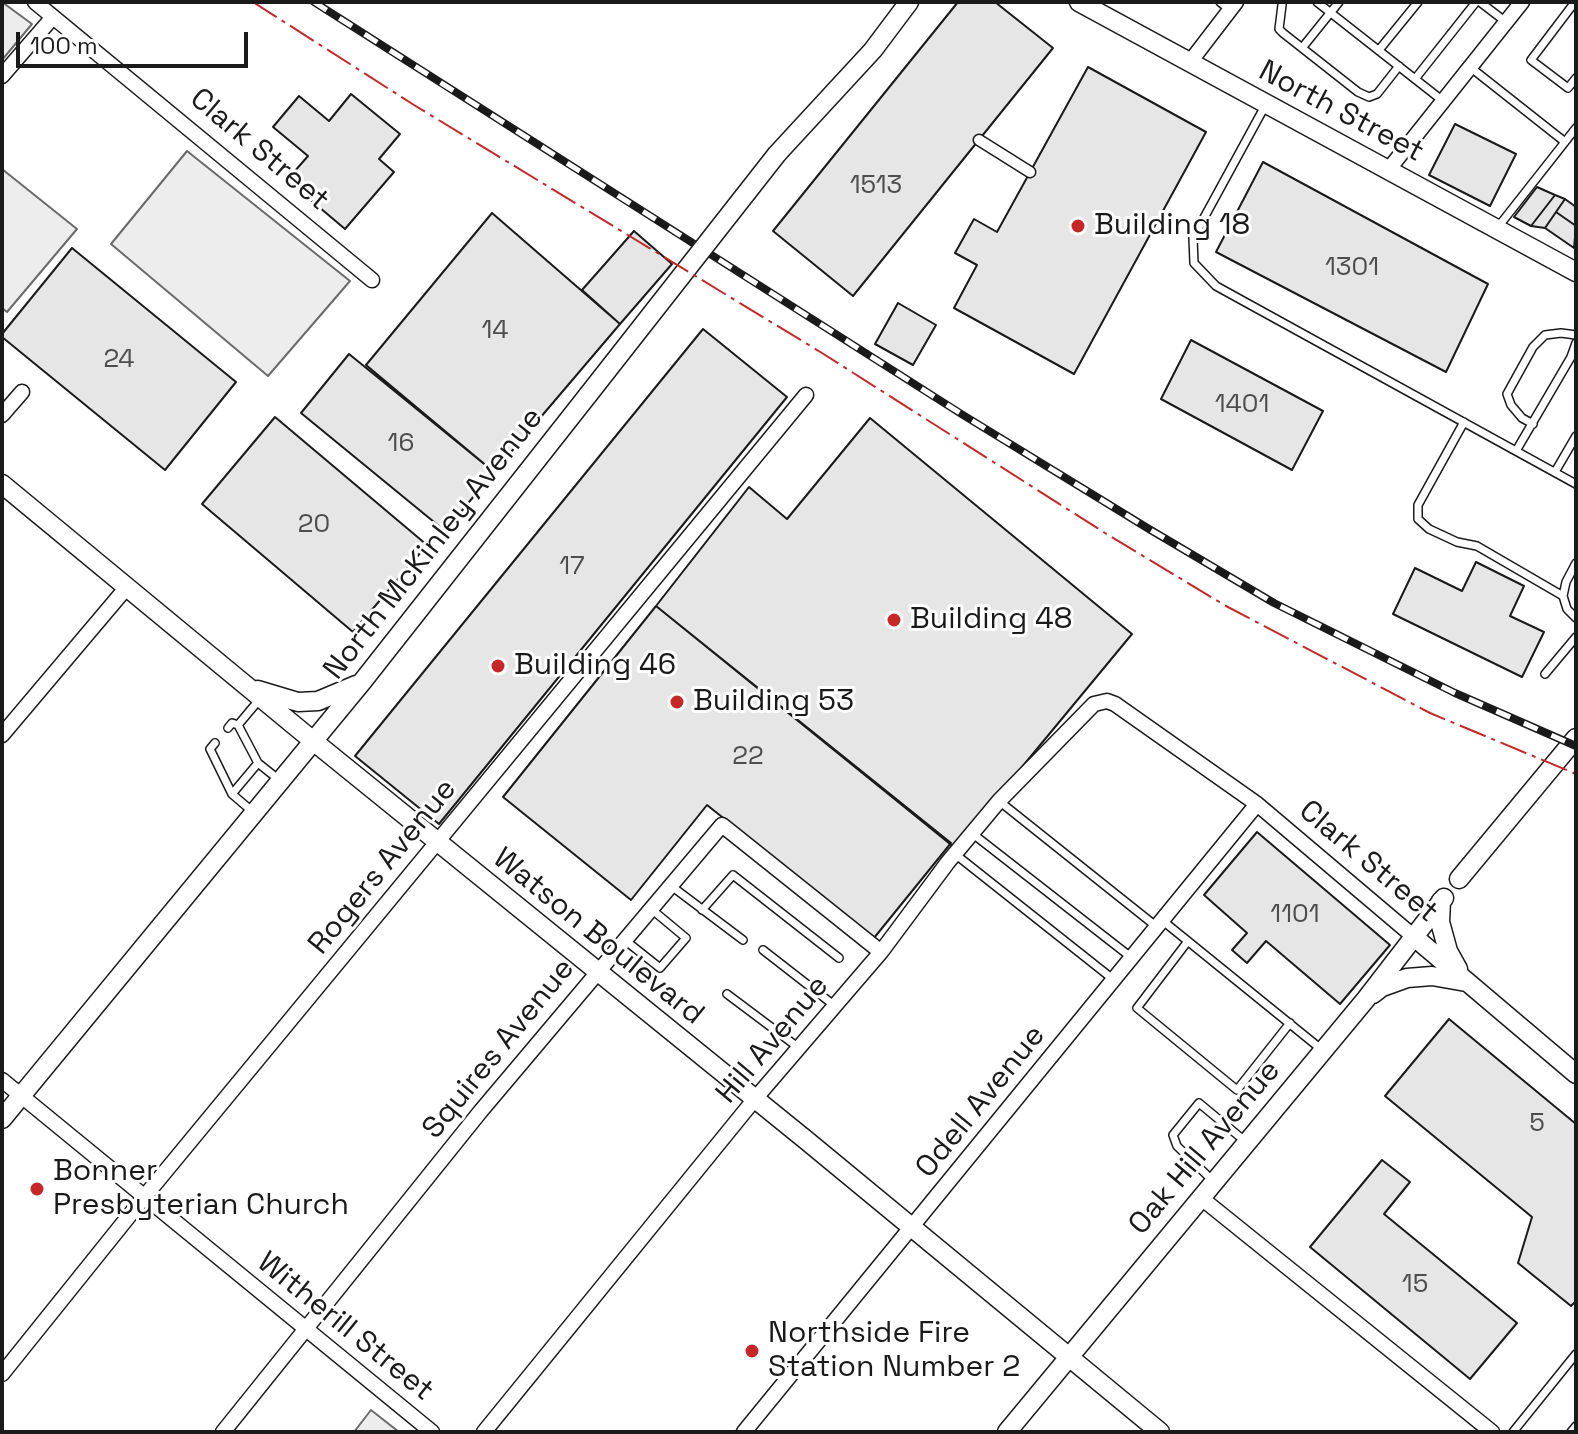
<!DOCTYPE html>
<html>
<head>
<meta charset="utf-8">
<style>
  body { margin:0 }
  #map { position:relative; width:1578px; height:1434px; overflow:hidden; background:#fff; font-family:"Space Grotesk",sans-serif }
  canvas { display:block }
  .frame { position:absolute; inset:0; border:4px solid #1a1a1a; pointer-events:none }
  .scale { position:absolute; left:16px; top:32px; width:232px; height:36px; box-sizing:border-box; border:4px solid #1a1a1a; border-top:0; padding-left:10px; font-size:24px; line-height:28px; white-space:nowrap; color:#1a1a1a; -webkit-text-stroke:6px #fff; paint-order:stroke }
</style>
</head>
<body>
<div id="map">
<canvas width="1578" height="1434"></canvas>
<div class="frame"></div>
<div class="scale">100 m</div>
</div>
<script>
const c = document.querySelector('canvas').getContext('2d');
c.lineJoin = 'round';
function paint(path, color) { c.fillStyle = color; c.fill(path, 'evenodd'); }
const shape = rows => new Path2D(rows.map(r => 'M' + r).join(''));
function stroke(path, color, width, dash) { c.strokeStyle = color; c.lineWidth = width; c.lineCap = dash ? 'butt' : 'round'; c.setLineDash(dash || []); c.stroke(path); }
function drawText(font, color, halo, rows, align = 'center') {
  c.font = font + ' "Space Grotesk",sans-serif'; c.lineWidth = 6; c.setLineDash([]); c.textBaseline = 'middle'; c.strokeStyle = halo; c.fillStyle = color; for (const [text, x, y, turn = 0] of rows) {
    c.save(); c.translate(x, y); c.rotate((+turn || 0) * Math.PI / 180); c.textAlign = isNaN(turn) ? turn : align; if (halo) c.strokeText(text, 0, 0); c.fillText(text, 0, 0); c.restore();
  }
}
const built = shape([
  [2,2,32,24,2,60,2,2],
  [187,151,350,281,268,376,111,244,187,151],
  [2,169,77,229,7,312,2,308,2,169],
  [371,1410,399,1432,354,1432,371,1410]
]);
paint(built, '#ededed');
stroke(built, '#6a6a6a', 2);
const building = shape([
  [958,2,995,2,1053,48,853,296,773,231,958,2],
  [1088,67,1206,132,1074,374,954,308,977,265,955,253,974,219,997,232,1088,67],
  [351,94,400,134,379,159,394,172,345,229,287,180,308,156,273,127,299,96,329,121,351,94],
  [1455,124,1516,154,1490,206,1429,175,1455,124],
  [1263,162,1488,284,1446,372,1216,252,1263,162],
  [1537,187,1555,195,1531,226,1514,217,1537,187],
  [1555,195,1565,199,1545,228,1531,226,1555,195],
  [1565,199,1576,207,1576,226,1556,212,1565,199],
  [1556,212,1576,226,1574,248,1545,228,1556,212],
  [492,213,620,324,494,472,366,365,492,213],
  [634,231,672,264,620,324,582,290,634,231],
  [72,248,236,382,165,470,2,337,2,334,72,248],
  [898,303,936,325,913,365,875,344,898,303],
  [703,329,787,397,439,824,355,756,703,329],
  [1191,340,1323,411,1292,470,1161,399,1191,340],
  [349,354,494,472,445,531,301,413,349,354],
  [275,417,427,545,353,632,202,504,275,417],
  [870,418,1132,634,955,848,656,606,749,487,787,519,870,418],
  [1476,562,1524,586,1510,616,1544,632,1522,677,1393,614,1415,568,1462,591,1476,562],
  [656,606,951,843,874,938,707,805,631,900,503,797,656,606],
  [1257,832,1390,945,1340,1004,1266,941,1247,963,1232,950,1247,933,1204,895,1257,832],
  [1449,1019,1576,1124,1576,1301,1571,1306,1518,1263,1532,1217,1385,1096,1449,1019],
  [1382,1160,1410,1182,1384,1214,1517,1323,1470,1379,1310,1247,1382,1160]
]);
paint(building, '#e6e6e6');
stroke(building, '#1a1a1a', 2);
const service = shape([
  [1220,2,1230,10],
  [1317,2,1443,101],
  [1480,2,1506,22],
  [1575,2,1531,60,1568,88,1576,78],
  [1282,5,1279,29,1283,33,1358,92,1369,97,1377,94,1399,66],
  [1302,48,1339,2],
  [1379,50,1418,2],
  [1470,67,1565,142],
  [1415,79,1476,2],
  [1265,106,1193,238,1194,263,1216,286,1576,484],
  [1498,227,1576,128],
  [1464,422,1418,505,1418,519,1429,529,1457,542,1477,546,1563,596],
  [1533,424,1522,418,1511,405,1507,394,1533,347,1545,335,1561,333,1576,335],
  [1516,451,1571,357,1576,343],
  [1555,472,1576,436],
  [1576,563,1566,582,1563,596,1567,609,1576,618],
  [1545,674,1576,637],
  [228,728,232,723,238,725,259,700],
  [215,743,210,749,232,794,253,812],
  [258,763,278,779],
  [232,794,258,763,238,725],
  [999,801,1157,927],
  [973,834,1132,958],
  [955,854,1114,980],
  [670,885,743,940],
  [702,910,733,875,839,958],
  [1163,921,1321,1049],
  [626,941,660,968,686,938,650,908],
  [1188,941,1137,1008,1237,1090,1290,1023],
  [763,950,835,1006],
  [727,994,799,1048],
  [1213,1181,1177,1146,1173,1135,1199,1103,1246,1142],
  [1513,1432,1576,1354],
  [1571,1432,1576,1426]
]);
const pedestrian = shape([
  [979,140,1030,172]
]);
const minor = shape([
  [35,2,372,280],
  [1190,62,1236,2],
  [2,76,53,17],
  [1389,169,1522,2],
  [2,415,22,392],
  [2,735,127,587],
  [2,1080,432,1432],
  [1200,1197,1492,1432],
  [2,1374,145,1196,806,395],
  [223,1432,480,1112,722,825,881,952],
  [484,1432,754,1100,881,952,948,862,999,801,1094,704,1107,701,1115,704,1257,804,1413,936],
  [744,1432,1257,804]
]);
const tertiary = shape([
  [1079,2,1576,272],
  [777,154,873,50,909,2],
  [2,484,312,740,806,1140,1160,1432],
  [258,690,298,702,318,701,356,685],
  [1459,879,1576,738],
  [1441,901,1440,922,1448,951,1458,969],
  [1413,936,1576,1074],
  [1373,994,1382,987,1407,978,1432,976,1466,982],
  [2,1119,362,682,588,395],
  [1007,1432,1366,999,1444,898]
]);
stroke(service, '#1a1a1a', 10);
stroke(pedestrian, '#1a1a1a', 13);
stroke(minor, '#1a1a1a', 17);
stroke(tertiary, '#1a1a1a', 21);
stroke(service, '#fff', 7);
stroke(pedestrian, '#fff', 10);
stroke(minor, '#fff', 14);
stroke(tertiary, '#fff', 18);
const rail = shape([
  [314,2,963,415,1149,529,1274,603,1455,693,1576,746]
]);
stroke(rail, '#1a1a1a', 8);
stroke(rail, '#fff', 5, [15]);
const tertiaryBridge = shape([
  [588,395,777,154]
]);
stroke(tertiaryBridge, '#1a1a1a', 21, []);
stroke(tertiaryBridge, '#fff', 18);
stroke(shape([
  [253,2,414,105,822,353,1105,533,1226,606,1430,713,1576,774]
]), '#c62828', 2, [28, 6, 4, 6]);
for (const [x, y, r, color] of [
  [1078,226,8,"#c62828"],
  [894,620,8,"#c62828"],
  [498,666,8,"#c62828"],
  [677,702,8,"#c62828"],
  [37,1189,8,"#c62828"],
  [752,1351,8,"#c62828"]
]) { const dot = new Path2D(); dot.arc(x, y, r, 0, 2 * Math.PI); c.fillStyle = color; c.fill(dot); stroke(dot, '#fff', 3); }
drawText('26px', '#4d4d4d', null, [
  ["1513",876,186],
  ["1301",1352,268],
  ["14",495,331],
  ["24",119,360],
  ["1401",1242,405],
  ["16",401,444],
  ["20",314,525],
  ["17",572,567],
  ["22",748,757],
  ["1101",1295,915],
  ["5",1537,1124],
  ["15",1415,1285]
]);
drawText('30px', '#1a1a1a', '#fff', [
  ["North Street",1341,112,28],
  ["Clark Street",259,150,40],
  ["North McKinley Avenue",434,544,-52],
  ["Clark Street",1368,862,40],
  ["Rogers Avenue",383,867,-51],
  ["Watson Boulevard",598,937,39],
  ["Hill Avenue",773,1040,-50],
  ["Squires Avenue",499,1049,-51],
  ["Odell Avenue",981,1102,-51],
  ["Oak Hill Avenue",1205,1148,-50],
  ["Witherill Street",345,1327,39]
]);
drawText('30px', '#1a1a1a', '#fff', [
  ["Building 18",1094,226],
  ["Building 48",910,620],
  ["Building 46",514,666],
  ["Building 53",693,702],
  ["Bonner",53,1172],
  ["Presbyterian Church",53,1206],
  ["Northside Fire",768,1334],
  ["Station Number 2",768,1368]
], 'left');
</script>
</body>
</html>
